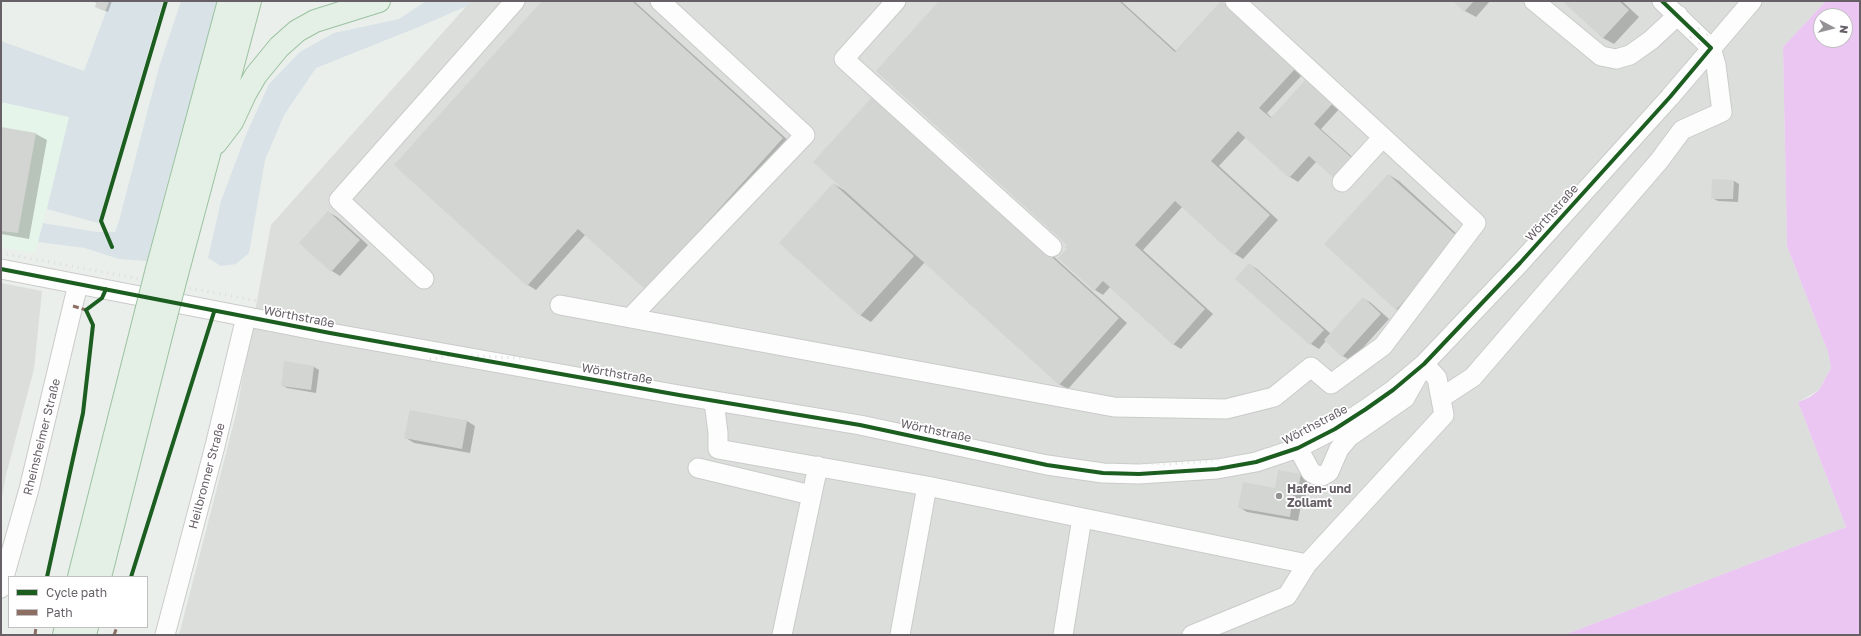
<!DOCTYPE html>
<html>
<head>
<meta charset="utf-8">
<style>
  body { margin:0 }
  #map { position:relative; width:1861px; height:636px; overflow:hidden; background:#eaefeb; font-family:"Golos Text",sans-serif }
  canvas { display:block }
  .frame { position:absolute; inset:0; border:2px solid #676067; pointer-events:none }
  .legend { position:absolute; left:8px; top:576px; width:140px; height:52px; box-sizing:border-box; background:#fff; border:1px solid #c2bfc2; margin:0; padding:5px 7px; list-style:none; font-size:12px; color:#676067 }
  .legend li { display:flex; align-items:center; gap:8px; height:20px }
  .legend b { width:20px; border:1px solid #c2bfc2 }
  .north { position:absolute; left:1813px; top:8px; width:40px; height:40px; box-sizing:border-box; background:#fff; border:1px solid #c2bfc2; border-radius:50%; rotate:97deg; font-size:11px; font-weight:700; line-height:16px; text-align:center; color:#676067 }
  .north::after { content:''; display:block; margin:auto; width:14px; height:18px; background:#959295; clip-path:polygon(50% 0,100% 100%,50% 72%,0 100%) }
</style>
</head>
<body>
<div id="map">
<canvas width="1861" height="636"></canvas>
<div class="frame"></div>
<ul class="legend">
<li><b style="height:5px;background:#1b5e20"></b>Cycle path</li>
<li><b style="height:5px;background:#8d6e63"></b>Path</li>
</ul>
<div class="north">N</div>
</div>
<script>
const c = document.querySelector('canvas').getContext('2d');
c.lineJoin = 'round';
function paint(path, color) { c.fillStyle = color; c.fill(path, 'evenodd'); }
const shape = rows => new Path2D(rows.map(r => 'M' + r).join(''));
function stroke(path, color, width, dash) { c.strokeStyle = color; c.lineWidth = width; c.lineCap = dash ? 'butt' : 'round'; c.setLineDash(dash || []); c.stroke(path); }
function drawText(font, color, halo, rows, align = 'center') {
  c.font = font + ' "Golos Text",sans-serif'; c.lineWidth = 3.5; c.setLineDash([]); c.textBaseline = 'middle'; c.strokeStyle = halo; c.fillStyle = color; for (const [text, x, y, turn = 0] of rows) {
    c.save(); c.translate(x, y); c.rotate((+turn || 0) * Math.PI / 180); c.textAlign = isNaN(turn) ? turn : align; if (halo) c.strokeText(text, 0, 0); c.fillText(text, 0, 0); c.restore();
  }
}
paint(shape([
  [1,102,70,117,35,253,1,247]
]), '#e6f5e9');
paint(shape([
  [471,1,1826,1,1783,47,1787,246,1828,352,1831,368,1819,390,1798,402,1846,527,1564,635,179,635,236,414,271,225],
  [1,283,42,291,34,369,6,475,1,502]
]), '#dbdedb');
paint(shape([
  [110,1,163,1,98,223,47,209,69,117,1,102,1,41,84,71],
  [181,1,222,1,168,181,147,261,119,259,85,248,38,242,43,223,97,232,115,232,119,221,159,67],
  [426,1,472,1,467,6,421,26,316,68,284,115,265,160,249,253,236,264,221,266,208,258,221,201,245,137,269,84,300,52,334,33,399,19]
]), '#d8e2e7');
paint(shape([
  [1826,1,1860,1,1860,635,1564,635,1846,527,1798,402,1810,397,1819,390,1831,368,1828,352,1787,246,1783,47],
  [1821,16,1845,16,1845,40,1821,40]
]), '#ebc6f2');
paint(shape([
  [92,1,112,1,108,12,98,8,97,3],
  [543,1,634,1,791,143,655,294,586,234,536,290,528,285],
  [941,1,1121,1,1176,51,1221,2,1229,7,1303,74,1267,113,1272,118,1307,79,1341,107,1321,129,1360,164,1317,161,1298,182,1290,177,1246,137,1219,166,1278,220,1243,259,1235,254,1183,206,1143,250,1213,314,1181,349,1173,344,1110,287,1103,295,1095,290,1068,249,1068,245],
  [1454,1,1490,1,1476,17,1465,11],
  [1564,1,1622,1,1639,17,1614,44,1603,38],
  [882,101,1127,323,1068,389,1059,384,925,262,871,322,860,315,834,184,844,190],
  [1,128,36,134,47,140,29,239,1,234],
  [1389,175,1399,181,1470,246,1407,315,1396,309],
  [1734,181,1739,184,1738,202,1718,201,1712,198],
  [328,212,337,217,368,245,340,276,332,271,301,243],
  [1249,264,1257,269,1331,334,1363,298,1371,303,1389,319,1351,361,1343,356,1326,341,1319,349,1311,344,1237,279],
  [285,363,314,367,319,370,316,393,287,388,282,385],
  [410,411,467,421,475,426,470,453,414,443,406,438],
  [1301,475,1309,480,1305,499,1302,499,1298,521,1247,512,1239,507]
]), '#0003');
paint(shape([
  [97,1,109,1,105,11,95,7],
  [542,1,632,1,783,138,646,290,578,229,527,286,394,165],
  [939,1,1119,1,1175,52,1221,1,1295,69,1259,108,1271,118,1307,78,1334,102,1314,124,1353,159,1335,179,1309,156,1289,178,1238,131,1211,161,1270,215,1234,255,1175,201,1135,245,1205,309,1173,345,1103,281,1094,291,1058,258,1067,249,1065,247,1067,245,876,71],
  [1453,1,1474,1,1464,12],
  [1562,1,1619,1,1629,10,1603,38],
  [874,95,1119,318,1059,385,813,162],
  [1,127,36,133,18,233,1,231],
  [1388,174,1460,239,1396,310,1324,244],
  [1712,179,1734,180,1733,199,1711,199],
  [833,183,914,256,860,316,779,243],
  [328,211,360,240,331,272,299,243],
  [1249,263,1324,330,1310,345,1235,279],
  [1363,297,1381,314,1342,357,1324,340],
  [284,361,314,366,311,390,281,386],
  [410,410,467,421,462,449,404,438],
  [1278,470,1301,474,1297,495,1293,495,1290,517,1238,508,1243,482,1275,488]
]), '#d3d5d3');
const minor = shape([
  [896,1,844,59,1052,247],
  [1534,1,1601,56,1616,59,1630,55,1651,40,1678,15],
  [1342,182,1383,137],
  [1,269,330,333,679,395,860,425,1047,465,1103,473,1139,474,1217,469,1256,462,1298,448,1335,429,1366,409,1393,390,1424,364,1520,263,1670,97,1752,1],
  [424,279,339,200,515,1],
  [560,305,1114,407,1226,409,1274,397,1311,367,1331,384,1383,346,1476,223,1235,1],
  [630,318,805,135,660,1],
  [1441,398,1473,377,1659,161,1682,130,1722,112,1716,65,1711,48,1662,1],
  [714,401,718,433,718,449,927,486],
  [698,468,811,495],
  [1,588,29,489,78,284],
  [165,635,215,446,246,317],
  [782,635,818,466],
  [900,635,927,486,1307,564],
  [1063,635,1082,518],
  [1192,635,1287,596,1307,564,1444,415,1437,378,1424,364,1405,398,1349,437,1339,449,1329,472,1322,476,1316,475,1311,472,1298,448]
]);
const highway = shape([
  [216,143,232,122,245,94,256,75,279,47,297,31,315,21,379,1],
  [157,269,229,1],
  [177,274,250,1],
  [79,577,146,312],
  [100,577,166,316],
  [64,635,66,627],
  [85,635,87,627]
]);
stroke(minor, '#cacbca', 21);
stroke(highway, '#9bc2a0', 24);
stroke(minor, '#fcfdfc', 19);
stroke(highway, '#e4efe6', 22);
stroke(shape([
  [1,253,1105,459,1129,462,1170,464,1209,461,1272,446,1311,430,1330,420,1362,399,1396,372,1484,279,1738,1],
  [273,300,312,303,437,324,1093,448,1129,451,1191,449,1230,446,1268,437,1306,420,1340,401,1388,364,1439,312,1724,1],
  [192,635,197,583,203,559,220,515,245,472,259,454,295,419,333,393,376,373,398,366,452,355,544,359],
  [1247,635,1760,440],
  [1269,635,1761,449],
  [1291,635,1758,459]
]), '#dcdddd', 3, [1, 5]);
const highwayBridge = shape([
  [146,312,157,269],
  [166,316,177,274]
]);
stroke(highwayBridge, '#9bc2a0', 24, []);
stroke(highwayBridge, '#e4efe6', 22);
stroke(shape([
  [73,306,86,310],
  [35,635,36,627],
  [114,635,117,627]
]), '#8d6e63', 3, [6, 3]);
stroke(shape([
  [112,247,101,221,166,1],
  [1,269,330,333,679,395,860,425,1047,465,1103,473,1139,474,1217,469,1256,462,1298,448,1335,429,1366,409,1393,390,1424,364,1520,263,1670,97,1711,48,1662,1],
  [47,577,83,413,93,325,86,310,102,298,106,289],
  [131,577,214,312]
]), '#1b5e20', 4);
for (const [x, y, r, color] of [
  [1279,496,4,"#959295"]
]) { const dot = new Path2D(); dot.arc(x, y, r, 0, 2 * Math.PI); c.fillStyle = color; c.fill(dot); stroke(dot, '#fff', 1.5); }
drawText('12px', '#676067', '#fff', [
  ["Wörthstraße",1552,213,-48],
  ["Wörthstraße",299,317,11],
  ["Wörthstraße",617,374,10],
  ["Wörthstraße",1315,425,-28],
  ["Wörthstraße",936,431,12],
  ["Rheinsheimer Straße",42,437,-76],
  ["Heilbronner Straße",207,476,-75]
]);
drawText('bold 12px', '#676067', '#fff', [
  ["Hafen- und",1287,489],
  ["Zollamt",1287,503]
], 'left');
</script>
</body>
</html>
